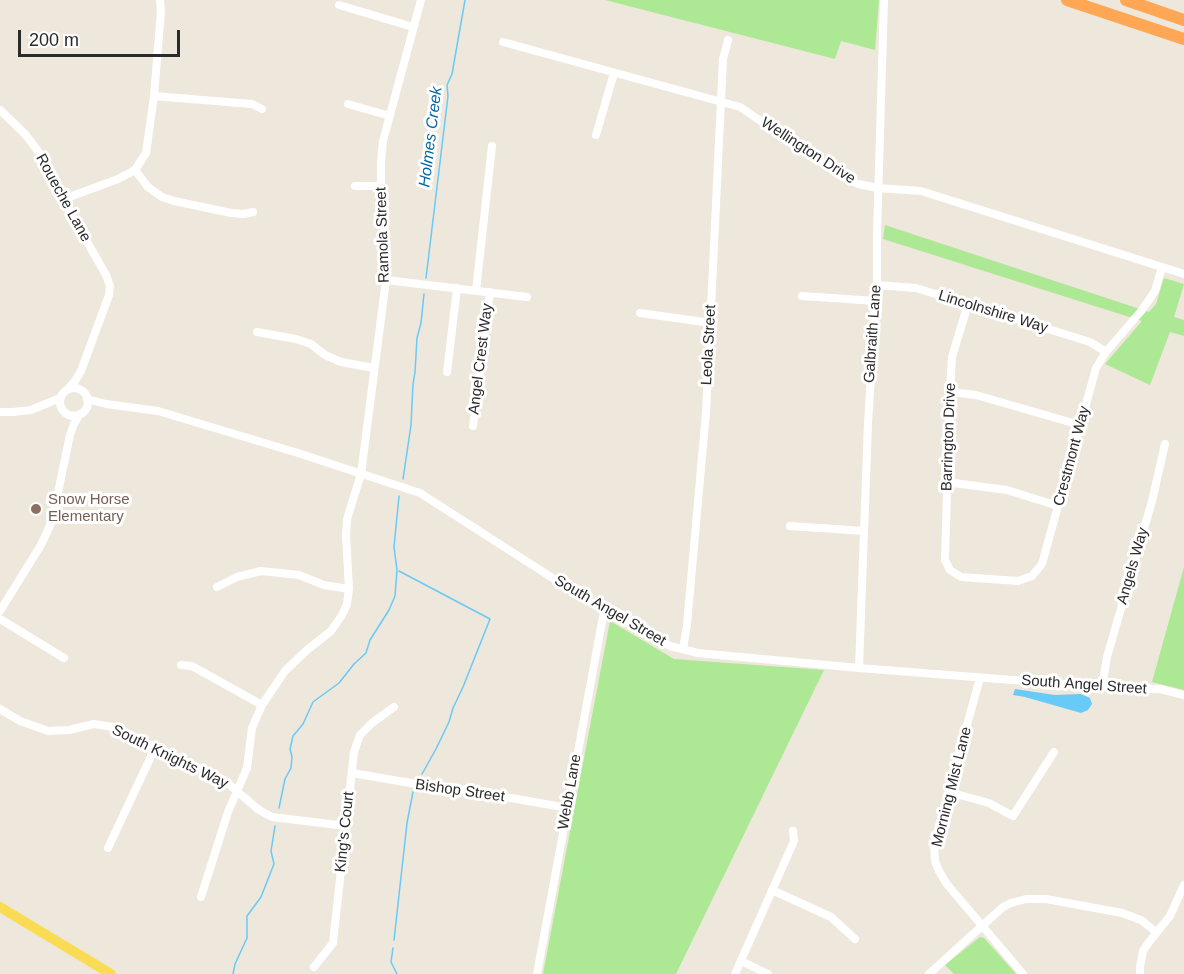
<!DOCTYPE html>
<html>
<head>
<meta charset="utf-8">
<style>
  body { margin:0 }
  #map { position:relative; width:1184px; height:974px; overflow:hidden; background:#eee7dc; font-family:Helvetica,sans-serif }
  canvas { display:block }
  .scale { position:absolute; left:18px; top:30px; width:162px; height:27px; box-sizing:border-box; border:3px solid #2b2b2b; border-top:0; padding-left:8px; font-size:18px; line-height:21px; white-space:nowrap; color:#2b2b2b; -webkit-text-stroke:4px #fff; paint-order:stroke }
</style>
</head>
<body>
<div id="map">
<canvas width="1184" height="974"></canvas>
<div class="scale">200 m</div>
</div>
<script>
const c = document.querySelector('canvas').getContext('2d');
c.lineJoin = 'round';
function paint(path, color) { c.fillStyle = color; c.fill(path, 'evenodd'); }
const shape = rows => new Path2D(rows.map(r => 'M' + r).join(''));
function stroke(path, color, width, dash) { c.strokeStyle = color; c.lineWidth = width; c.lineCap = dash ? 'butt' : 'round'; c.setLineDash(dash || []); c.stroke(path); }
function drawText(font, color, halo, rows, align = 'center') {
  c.font = font + ' Helvetica,sans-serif'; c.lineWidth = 6; c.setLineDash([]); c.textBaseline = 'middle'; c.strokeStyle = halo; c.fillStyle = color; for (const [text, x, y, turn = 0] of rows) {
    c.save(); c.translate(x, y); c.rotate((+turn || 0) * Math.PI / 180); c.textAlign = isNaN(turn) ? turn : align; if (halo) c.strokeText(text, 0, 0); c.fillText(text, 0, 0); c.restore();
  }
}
paint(shape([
  [605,0,879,0,875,50,841,41,835,59],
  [885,225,1149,312,1156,304,1164,278,1184,284,1174,317,1184,320,1184,336,1170,332,1150,385,1105,364,1142,321,883,239],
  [1184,567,1184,690,1152,682],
  [610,621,674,659,824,670,676,974,543,974],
  [980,937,984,938,1016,974,954,974,945,965]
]), '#ade894');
paint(shape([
  [1015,689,1055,695,1081,694,1090,698,1092,704,1088,710,1081,713,1025,697,1013,695]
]), '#68caf7');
stroke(shape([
  [426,278,448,96,447,85,452,74,465,0],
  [403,479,411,425,413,384,415,372,417,338,421,323,424,294],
  [399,571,490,619,463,687,453,708,449,722,436,749,422,774],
  [279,808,285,779,291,768,292,757,290,749,293,736,303,724,313,702,339,683,354,664,366,653,370,640,389,610,395,596,397,570,394,547,399,496],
  [394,940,407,823,413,792],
  [393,948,391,962,397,974],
  [233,974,235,964,247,938,247,916,261,897,274,864,271,851,275,826]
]), '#68caf7', 1.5);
stroke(shape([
  [339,5,413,27],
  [503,42,740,107,844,177,858,184,878,188,921,191,1184,274],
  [154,96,252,104,262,109],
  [348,104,390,116],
  [0,110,25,134,44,159,68,208,106,275,110,286,109,295,81,371,75,381,68,389],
  [596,135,614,73],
  [135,170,148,187,162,197,174,201,231,213,244,214,253,212],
  [355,186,381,186],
  [64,199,118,179,135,170,146,153,154,96,161,11,160,0],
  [386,280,527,297],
  [877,285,916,288,1090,342,1106,352],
  [476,291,492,146],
  [802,296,876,301],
  [968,304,952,357,950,392,945,560,950,570,961,577,1018,581,1032,576,1042,564,1096,368,1106,352,1142,310,1155,291,1162,267],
  [640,313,711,323],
  [257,332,296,339,311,344,325,355,341,362,374,368],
  [447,372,457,288],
  '60 402a14 14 0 1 1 28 0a14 14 0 1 1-28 0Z',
  [950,392,976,395,1080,425],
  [87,399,106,404,158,411,298,453,420,493,604,611,670,646,698,653,859,668,1102,687,1160,689,1184,695],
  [0,412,13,412,31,410,60,398],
  [473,426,490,292],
  [946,482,1007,490,1058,506],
  [790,526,864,531],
  [217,587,237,577,261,571,299,575,324,585,349,589],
  [0,611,41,545,52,521,70,435,74,424,80,414],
  [0,619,64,658],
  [683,649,687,625,706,412,723,59,728,40],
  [181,665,192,666,262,705],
  [859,668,868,423,877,285,877,235,884,0],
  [980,678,934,844,935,861,939,871,946,883,1023,974],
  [1102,687,1107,657,1152,501,1165,444],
  [0,709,20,721,48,731,69,730,94,724,113,727,224,780,259,810,272,817,346,826],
  [352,773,428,786,448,787,568,808],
  [949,792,989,803,1013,816,1054,752],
  [108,848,155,748],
  [772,890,831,917,855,939],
  [201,897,228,812,247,768,252,728,262,705,285,671,307,650,331,631,342,615,347,604,349,589,346,536,347,519,361,474,386,280,386,240,381,186,381,162,383,141,421,0],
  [741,961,768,974],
  [314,967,333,943,354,752,360,735,372,723,394,707],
  [537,974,604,611],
  [735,974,794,841,793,831],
  [929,974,1003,907,1011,903,1026,899,1046,899,1122,913,1141,920,1156,932],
  [1140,974,1140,967,1143,951,1149,942,1170,916,1184,885]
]), '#fff', 8);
stroke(shape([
  [0,907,111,974]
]), '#fadb54', 10);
stroke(shape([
  [1067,0,1184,39],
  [1126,0,1184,20]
]), '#ffa755', 12);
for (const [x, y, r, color] of [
  [36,509,6,"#8d6e63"]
]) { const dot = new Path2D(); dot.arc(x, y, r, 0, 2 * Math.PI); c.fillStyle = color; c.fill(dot); stroke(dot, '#fff', 2); }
drawText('15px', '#2b2b2b', '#fff', [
  ["Wellington Drive",808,151,33],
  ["Roueche Lane",63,198,61],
  ["Ramola Street",383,235,-92],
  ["Lincolnshire Way",993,312,17],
  ["Galbraith Lane",873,334,-86],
  ["Leola Street",709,345,-87],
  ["Angel Crest Way",481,359,-83],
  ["Barrington Drive",949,437,-88],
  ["Crestmont Way",1072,456,-75],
  ["Angels Way",1133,566,-74],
  ["South Angel Street",610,611,30],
  ["South Angel Street",1084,685,4],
  ["South Knights Way",170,757,26],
  ["Morning Mist Lane",952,787,-76],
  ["Bishop Street",460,791,8],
  ["Webb Lane",570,792,-80],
  ["King's Court",345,832,-84]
]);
drawText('15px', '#785e54', '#fff', [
  ["Snow Horse",48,500],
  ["Elementary",48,517]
], 'left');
drawText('italic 16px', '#0467a5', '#fff', [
  ["Holmes Creek",431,137,-83]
]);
</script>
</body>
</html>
